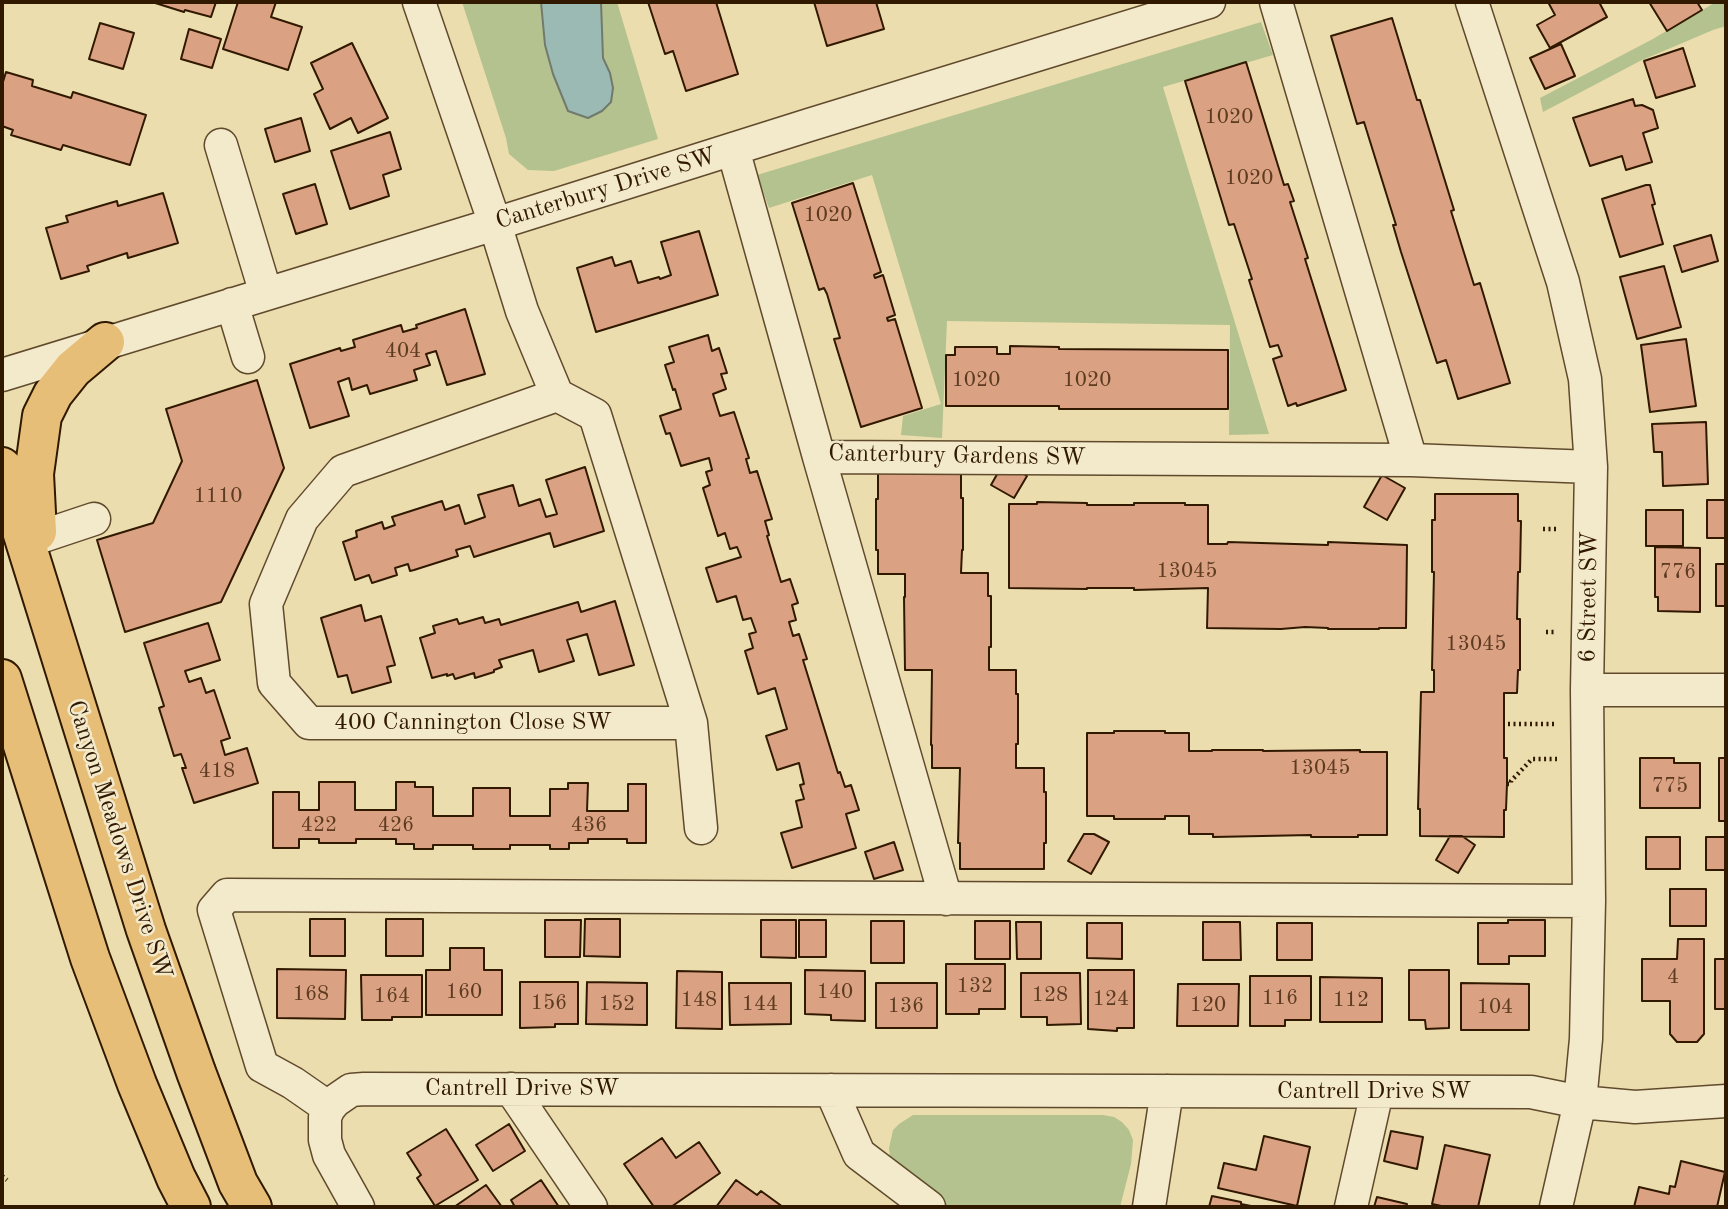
<!DOCTYPE html>
<html>
<head>
<meta charset="utf-8">
<style>
  body { margin:0 }
  #map { position:relative; width:1728px; height:1209px; overflow:hidden; background:#ecddaf; font-family:"Old Standard TT",serif }
  canvas { display:block }
  .frame { position:absolute; inset:0; border:4px solid #311900; pointer-events:none }
</style>
</head>
<body>
<div id="map">
<canvas width="1728" height="1209"></canvas>
<div class="frame"></div>
</div>
<script>
const c = document.querySelector('canvas').getContext('2d');
c.lineJoin = 'round';
function paint(path, color) { c.fillStyle = color; c.fill(path, 'evenodd'); }
const shape = rows => new Path2D(rows.map(r => 'M' + r).join(''));
function stroke(path, color, width, dash) { c.strokeStyle = color; c.lineWidth = width; c.lineCap = dash ? 'butt' : 'round'; c.setLineDash(dash || []); c.stroke(path); }
function drawText(font, color, halo, rows, align = 'center') {
  c.font = font + ' "Old Standard TT",serif'; c.lineWidth = 5; c.setLineDash([]); c.textBaseline = 'middle'; c.strokeStyle = halo; c.fillStyle = color; for (const [text, x, y, turn = 0] of rows) {
    c.save(); c.translate(x, y); c.rotate((+turn || 0) * Math.PI / 180); c.textAlign = isNaN(turn) ? turn : align; if (halo) c.strokeText(text, 0, 0); c.fillText(text, 0, 0); c.restore();
  }
}
paint(shape([
  [462,2,617,2,658,139,554,171,528,170,509,154,506,138],
  [1716,2,1726,2,1726,26,1713,30,1640,61,1543,112,1540,98,1651,40],
  [1261,22,1273,55,1163,87,1269,434,1229,435,1230,325,947,321,942,438,901,435,903,416,941,404,872,175,769,208,757,175],
  [913,1115,1103,1115,1114,1117,1122,1122,1129,1130,1133,1140,1131,1164,1120,1207,948,1207,901,1174,890,1158,889,1148,893,1130,899,1124]
]), '#b3c28e');
const water = shape([
  [541,2,601,2,603,58,610,73,613,88,611,102,602,111,588,118,568,111,553,74,545,45,541,2]
]);
paint(water, '#9bbab4');
stroke(water, '#717a6c', 2);
const building = shape([
  [152,2,216,2,211,17,185,10,184,12,152,2],
  [238,2,276,2,271,17,302,27,288,70,223,49,238,2],
  [648,2,716,2,738,74,686,91,673,51,665,54,648,2],
  [814,2,876,2,884,29,827,46,814,2],
  [1548,2,1599,2,1607,17,1550,48,1537,25,1555,15,1548,2],
  [1649,2,1697,2,1702,10,1667,31,1649,2],
  [1392,18,1417,100,1420,100,1454,210,1451,211,1474,285,1480,283,1510,383,1458,399,1446,360,1437,363,1401,252,1393,225,1396,225,1364,122,1357,124,1331,36,1392,18],
  [100,23,134,33,123,69,89,59,100,23],
  [189,29,221,39,212,68,181,59,189,29],
  [352,43,388,118,358,133,351,118,330,129,314,94,323,89,311,63,352,43],
  [1561,44,1575,76,1545,89,1530,58,1561,44],
  [1683,48,1695,86,1656,98,1644,61,1683,48],
  [1246,62,1284,185,1288,184,1294,201,1290,202,1308,258,1305,259,1346,390,1297,406,1296,403,1288,406,1273,359,1282,356,1278,345,1270,347,1249,280,1252,279,1234,224,1229,225,1185,81,1246,62],
  [6,72,33,80,32,86,71,98,73,92,146,115,130,165,63,145,61,150,11,135,13,130,2,126,2,85,6,72],
  [1633,99,1635,106,1642,105,1653,110,1658,128,1643,133,1652,162,1626,170,1622,156,1590,166,1573,118,1633,99],
  [301,118,310,151,275,162,265,129,301,118],
  [390,132,401,169,383,175,389,196,350,209,331,151,390,132],
  [853,183,881,272,874,275,875,278,883,275,895,315,887,318,888,321,895,319,922,408,861,427,834,339,840,338,827,294,824,288,819,290,792,203,853,183],
  [315,184,327,224,296,234,283,194,315,184],
  [1646,185,1650,185,1655,204,1652,205,1663,244,1620,257,1602,199,1646,185],
  [163,193,178,243,128,258,127,253,87,266,89,271,61,279,46,228,68,222,66,216,117,201,118,206,163,193],
  [699,231,718,295,596,332,577,268,612,257,615,266,631,261,638,283,659,277,660,279,671,275,661,242,699,231],
  [1711,235,1718,261,1682,272,1674,246,1711,235],
  [1664,266,1681,327,1637,339,1620,277,1664,266],
  [465,309,485,374,447,385,436,351,426,354,430,365,414,370,417,380,370,394,367,385,352,390,349,378,338,382,349,416,310,428,290,364,340,348,341,351,355,347,353,340,401,325,403,332,417,328,416,325,465,309],
  [708,335,712,351,719,348,727,373,721,374,726,389,713,394,720,416,734,412,749,458,746,459,750,473,757,471,772,519,765,521,769,535,767,536,781,582,790,579,798,603,792,605,796,620,789,622,793,636,799,634,807,659,803,660,838,773,840,772,845,787,851,785,859,810,846,814,856,848,792,868,781,833,802,827,796,801,804,799,800,785,804,784,799,763,777,770,766,736,787,729,775,688,758,694,745,651,753,648,749,634,756,632,751,618,743,620,736,596,717,602,706,568,741,557,737,547,730,549,725,533,718,536,703,488,710,485,706,472,712,470,709,458,681,466,670,433,666,434,660,416,681,409,675,389,673,390,665,365,674,362,669,347,708,335],
  [1686,339,1696,406,1650,412,1641,345,1686,339],
  [1010,346,1059,347,1059,349,1228,350,1228,409,1059,409,1059,406,946,406,946,355,955,355,955,347,997,347,997,354,1010,354,1010,346],
  [257,380,284,468,221,602,125,632,97,540,153,523,182,461,166,409,257,380],
  [1706,422,1708,484,1663,486,1662,452,1654,452,1652,424,1706,422],
  [1004,462,1027,476,1014,498,991,485,1004,462],
  [585,467,604,531,554,547,550,533,474,557,470,546,456,550,458,556,414,570,410,571,408,564,395,568,397,575,372,583,369,575,355,580,343,542,357,537,356,531,382,522,384,529,395,525,392,517,442,501,445,510,459,505,465,524,485,517,478,495,513,485,519,506,540,499,546,517,557,514,546,480,585,467],
  [878,472,961,472,961,498,963,498,963,550,962,550,961,573,988,573,988,596,991,596,991,647,989,647,989,670,1016,670,1016,694,1018,694,1018,744,1016,744,1016,768,1044,768,1044,792,1046,792,1046,843,1044,843,1044,869,960,869,960,843,958,843,960,768,932,768,932,745,931,745,932,670,905,670,904,597,905,597,905,574,878,574,878,550,876,550,876,499,878,499,878,472],
  [1382,475,1405,488,1387,520,1364,507,1382,475],
  [1435,494,1518,494,1518,521,1521,521,1520,572,1518,572,1517,619,1520,619,1520,670,1518,670,1517,693,1504,693,1504,758,1507,758,1507,784,1506,810,1504,810,1504,837,1420,836,1420,809,1418,809,1421,692,1434,692,1434,670,1432,670,1434,572,1432,572,1432,520,1435,520,1435,494],
  [1707,500,1726,500,1726,538,1707,538,1707,500],
  [1037,502,1087,503,1087,505,1134,505,1134,503,1185,503,1185,505,1208,505,1208,544,1227,544,1228,542,1328,545,1328,542,1407,545,1406,628,1379,628,1379,629,1328,629,1328,628,1305,627,1281,629,1207,628,1208,588,1134,590,1134,588,1087,588,1087,589,1009,588,1009,504,1037,504,1037,502],
  [1646,510,1683,510,1683,546,1646,546,1646,510],
  [1655,547,1700,548,1700,612,1658,611,1658,597,1655,597,1655,547],
  [1716,564,1726,564,1726,606,1716,606,1716,564],
  [615,601,634,665,599,675,587,634,567,640,574,661,539,672,533,650,499,660,502,667,494,670,494,672,475,678,474,673,455,679,453,674,447,676,447,674,432,678,420,638,435,633,433,626,457,619,459,624,483,617,485,623,499,619,501,625,578,602,581,612,615,601],
  [361,605,365,621,381,616,395,665,387,667,391,682,352,693,347,675,338,677,321,618,361,605],
  [208,623,220,660,185,671,189,682,201,678,206,693,214,690,230,738,221,741,225,755,247,748,258,783,194,803,182,768,186,768,181,754,174,756,159,708,164,706,144,643,208,623],
  [1114,731,1165,731,1165,733,1189,733,1189,751,1212,751,1212,750,1263,750,1263,751,1360,750,1360,752,1387,752,1387,835,1358,835,1358,837,1311,837,1311,835,1213,837,1213,834,1189,834,1189,816,1165,816,1165,819,1114,819,1114,816,1087,816,1087,733,1114,733,1114,731],
  [1640,758,1674,758,1674,763,1700,763,1700,808,1640,808,1640,758],
  [1719,758,1726,758,1726,821,1719,821,1719,758],
  [319,782,355,782,355,810,396,810,396,782,415,782,415,787,433,787,433,816,473,816,473,788,510,788,510,816,550,816,550,789,568,789,568,783,588,783,587,811,628,811,628,784,646,784,646,843,627,843,627,839,588,839,588,843,569,843,569,849,550,849,550,845,510,845,510,849,473,849,473,845,433,845,433,849,414,849,414,844,396,844,396,839,356,839,356,843,319,843,319,839,299,839,299,848,273,848,273,792,299,792,299,810,319,810,319,782],
  [1084,834,1094,834,1109,842,1091,874,1068,861,1084,834],
  [1450,836,1462,836,1475,845,1458,873,1436,860,1450,836],
  [1646,837,1680,837,1680,869,1646,869,1646,837],
  [1706,837,1726,837,1726,870,1706,870,1706,837],
  [894,842,903,870,874,879,865,852,894,842],
  [1670,889,1706,889,1706,926,1670,926,1670,889],
  [310,919,345,919,345,956,310,956,310,919],
  [386,919,423,919,423,956,386,956,386,919],
  [585,919,620,919,620,957,584,956,585,919],
  [545,920,581,920,580,957,545,957,545,920],
  [761,920,796,920,796,958,761,957,761,920],
  [799,920,826,920,826,957,799,957,799,920],
  [1508,920,1545,920,1545,956,1509,956,1509,964,1478,964,1478,923,1508,923,1508,920],
  [871,921,904,921,904,963,871,963,871,921],
  [975,921,1010,921,1010,959,975,959,975,921],
  [1016,922,1041,922,1041,959,1017,959,1016,922],
  [1203,922,1240,922,1241,960,1203,960,1203,922],
  [1087,923,1122,923,1122,959,1087,958,1087,923],
  [1277,923,1312,923,1312,960,1277,960,1277,923],
  [1678,939,1704,939,1704,1034,1697,1042,1677,1042,1670,1034,1670,1001,1642,1001,1642,959,1677,959,1678,939],
  [450,948,484,948,484,970,502,970,502,1015,426,1015,426,970,450,970,450,948],
  [1715,959,1726,959,1726,1009,1715,1009,1715,959],
  [946,964,1005,964,1005,1009,979,1009,979,1014,946,1014,946,964],
  [277,969,346,970,345,1019,277,1018,277,969],
  [805,970,865,971,865,1021,831,1020,831,1015,805,1014,805,970],
  [1088,970,1134,970,1134,1028,1117,1028,1117,1031,1088,1029,1088,970],
  [1409,970,1449,970,1449,1028,1426,1029,1425,1020,1409,1020,1409,970],
  [677,971,722,972,722,1029,676,1028,677,971],
  [1021,973,1080,973,1081,1024,1047,1025,1047,1017,1021,1017,1021,973],
  [361,975,422,975,422,1017,392,1017,392,1020,362,1020,361,975],
  [1250,976,1311,976,1311,1020,1285,1020,1285,1026,1250,1026,1250,976],
  [1320,977,1382,978,1382,1022,1320,1022,1320,977],
  [520,982,578,982,578,1024,555,1024,555,1027,520,1028,520,982],
  [587,982,647,983,647,1025,586,1024,587,982],
  [729,983,791,983,791,1024,730,1025,729,983],
  [876,983,937,983,937,1028,876,1028,876,983],
  [1461,983,1529,984,1529,1030,1461,1030,1461,983],
  [1178,984,1239,984,1238,1026,1177,1026,1178,984],
  [509,1124,525,1151,493,1171,476,1145,509,1124],
  [446,1129,478,1180,435,1206,417,1178,421,1175,407,1153,446,1129],
  [1391,1131,1423,1137,1417,1169,1384,1161,1391,1131],
  [1264,1136,1310,1147,1297,1206,1218,1188,1224,1163,1256,1170,1264,1136],
  [662,1138,676,1158,699,1142,720,1173,671,1207,654,1207,624,1164,662,1138],
  [1445,1145,1490,1155,1478,1207,1446,1207,1432,1204,1445,1145],
  [1681,1161,1725,1172,1717,1207,1634,1207,1639,1187,1669,1194,1670,1186,1675,1187,1681,1161],
  [541,1180,559,1207,515,1207,511,1200,541,1180],
  [736,1180,757,1195,761,1191,783,1207,716,1207,736,1180],
  [486,1185,502,1207,454,1207,486,1185],
  [1212,1196,1241,1202,1241,1204,1256,1207,1209,1207,1212,1196],
  [1377,1197,1407,1204,1406,1207,1374,1207,1377,1197]
]);
paint(building, '#dba183');
stroke(building, '#311900', 2);
const minor = shape([
  [419,2,495,224,522,311,557,395,595,415,691,723,701,828],
  [1276,2,1411,460],
  [1472,2,1563,282,1585,379,1591,467,1587,690,1589,901,1586,1039,1580,1102,1556,1207],
  [221,145,266,294],
  [733,149,819,457,1411,460,1591,467],
  [232,304,248,357],
  [2,375,495,224,809,125,1209,2],
  [557,395,343,471,302,519,266,604,274,683,309,723,691,723],
  [819,457,946,899],
  [37,538,94,519],
  [1587,690,1726,690],
  [511,1089,591,1207],
  [831,1090,859,1154,929,1207],
  [329,1108,293,1083,262,1066,214,910,227,895,1589,901],
  [358,1207,329,1155,325,1140,325,1117,329,1108,335,1101,351,1090,364,1089,1531,1092,1580,1102,1635,1107,1726,1101],
  [1149,1207,1167,1091],
  [1351,1207,1377,1092]
]);
const major = shape([
  [2,467,146,930,196,1072,238,1183,252,1207],
  [37,532,34,474,42,416,53,394,73,369,105,342],
  [2,679,90,958,137,1084,176,1178,191,1207]
]);
stroke(minor, '#604a2c', 35);
stroke(major, '#311900', 42);
stroke(shape([
  [1543,529,1557,529],
  [1546,632,1557,632],
  [1508,724,1556,724],
  [1507,784,1511,784,1511,781,1532,759,1557,759],
  [2,1176,7,1180]
]), '#311900', 4.5, [2, 3.5]);
stroke(minor, '#f3e9cb', 32);
stroke(major, '#e6be78', 38);
drawText('21px', '#5c3b21', null, [
  ["1020",1229,117],
  ["1020",1249,178],
  ["1020",828,215],
  ["404",403,351],
  ["1020",976,380],
  ["1020",1087,380],
  ["1110",218,496],
  ["13045",1187,571],
  ["776",1678,572],
  ["13045",1476,644],
  ["13045",1320,768],
  ["418",217,771],
  ["775",1670,786],
  ["422",319,825],
  ["426",396,825],
  ["436",589,825],
  ["4",1673,977],
  ["132",975,986],
  ["160",464,992],
  ["140",835,992],
  ["168",311,994],
  ["128",1050,995],
  ["164",392,996],
  ["116",1280,998],
  ["124",1111,999],
  ["148",699,1000],
  ["112",1351,1000],
  ["156",549,1003],
  ["152",617,1004],
  ["144",760,1004],
  ["120",1208,1005],
  ["136",906,1006],
  ["104",1495,1007]
]);
drawText('24px', '#311900', '#f3e9cb', [
  ["Canterbury Drive SW",606,189,-17],
  ["Canterbury Gardens SW",957,456,1],
  ["6 Street SW",1589,597,-89],
  ["400 Cannington Close SW",473,723],
  ["Canyon Meadows Drive SW",119,840,72],
  ["Cantrell Drive SW",522,1089],
  ["Cantrell Drive SW",1374,1092]
]);
</script>
</body>
</html>
